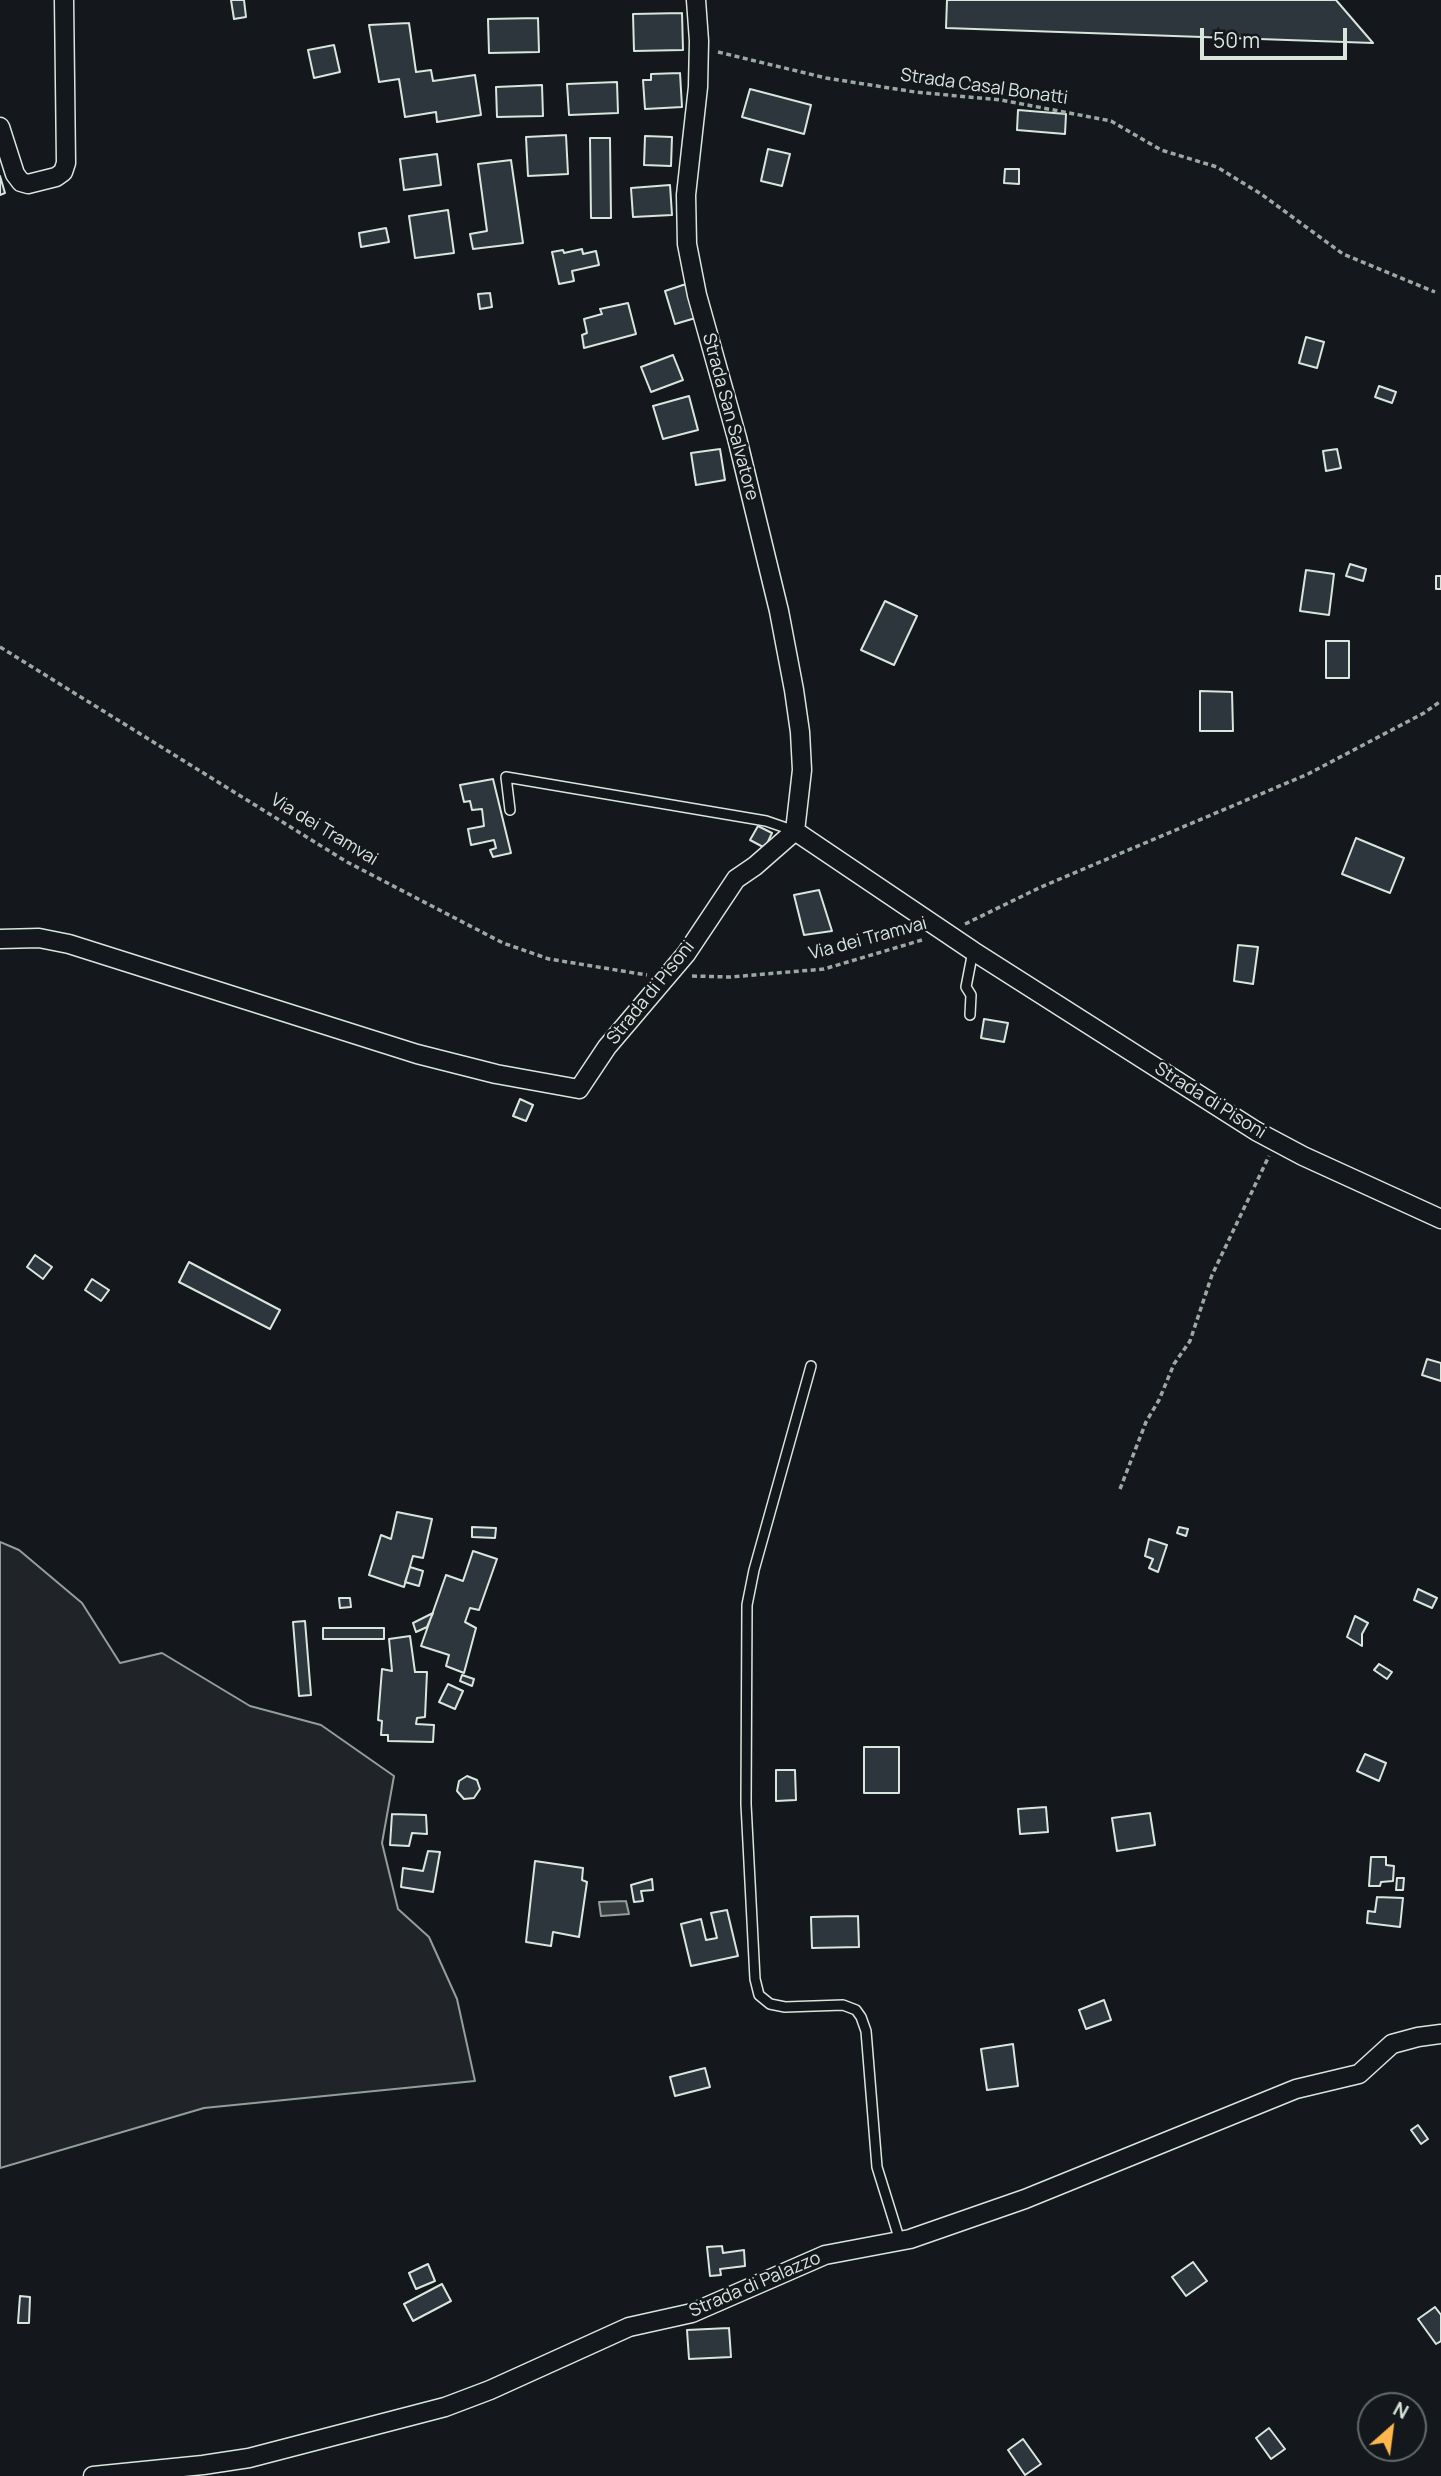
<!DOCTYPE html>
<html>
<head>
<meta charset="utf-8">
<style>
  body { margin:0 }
  #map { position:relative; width:1441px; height:2476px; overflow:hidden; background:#14181c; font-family:Manrope,sans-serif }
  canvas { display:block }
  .north { position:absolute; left:1357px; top:2392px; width:70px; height:70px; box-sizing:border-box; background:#14181c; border:2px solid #626a69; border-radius:50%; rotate:28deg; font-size:19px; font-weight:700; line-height:28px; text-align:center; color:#d8e6dc }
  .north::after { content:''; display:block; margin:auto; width:24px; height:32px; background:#ffb74d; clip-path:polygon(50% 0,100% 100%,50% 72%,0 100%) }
  .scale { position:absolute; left:1200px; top:28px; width:147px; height:32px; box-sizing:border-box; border:4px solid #d8e6dc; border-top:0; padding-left:9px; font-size:21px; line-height:24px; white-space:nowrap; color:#d8e6dc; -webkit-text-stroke:5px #14181c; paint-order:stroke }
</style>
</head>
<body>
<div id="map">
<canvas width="1441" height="2476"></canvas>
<div class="north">N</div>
<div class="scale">50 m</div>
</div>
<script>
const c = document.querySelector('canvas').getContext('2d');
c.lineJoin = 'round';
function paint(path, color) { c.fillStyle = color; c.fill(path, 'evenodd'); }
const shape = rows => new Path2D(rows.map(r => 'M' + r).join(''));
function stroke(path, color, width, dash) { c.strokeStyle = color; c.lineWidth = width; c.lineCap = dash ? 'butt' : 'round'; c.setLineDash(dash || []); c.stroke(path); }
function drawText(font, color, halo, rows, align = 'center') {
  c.font = font + ' Manrope,sans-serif'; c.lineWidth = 5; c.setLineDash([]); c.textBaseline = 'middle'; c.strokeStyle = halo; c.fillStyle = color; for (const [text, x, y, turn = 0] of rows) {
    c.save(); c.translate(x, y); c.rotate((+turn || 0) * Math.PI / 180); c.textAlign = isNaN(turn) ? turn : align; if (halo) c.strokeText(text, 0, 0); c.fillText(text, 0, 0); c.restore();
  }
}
const green = shape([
  [0,1542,19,1550,82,1603,120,1663,162,1653,250,1706,321,1725,394,1776,382,1843,398,1909,429,1937,457,1999,475,2081,204,2108,0,2168,0,1542]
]);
paint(green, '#202428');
stroke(green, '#939e99', 2);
const water = shape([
  [626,1901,629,1914,601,1916,599,1902,626,1901]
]);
paint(water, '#363b3e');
stroke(water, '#939e99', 2);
const building = shape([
  [231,0,244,0,246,17,234,19,231,0],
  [947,0,1336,0,1373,43,946,28,947,0],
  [682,13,683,50,634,51,633,14,682,13],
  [538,18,539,52,489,53,488,19,538,18],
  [409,23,416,72,431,70,433,81,475,75,481,115,437,122,436,112,405,117,399,79,379,82,369,25,409,23],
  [334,45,340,72,314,78,308,50,334,45],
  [680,73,682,107,645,109,643,80,651,80,651,74,680,73],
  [617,82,618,113,569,115,567,84,617,82],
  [542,85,543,116,497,117,496,87,542,85],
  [750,89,811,105,804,134,742,117,750,89],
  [1018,110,1066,114,1065,134,1017,130,1018,110],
  [566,135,568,174,528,176,526,137,566,135],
  [645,136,672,137,671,166,644,165,645,136],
  [590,138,610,138,611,218,591,218,590,138],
  [768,149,790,154,782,186,761,181,768,149],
  [437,154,441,185,404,190,400,159,437,154],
  [511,160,523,243,473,249,470,234,487,231,478,164,511,160],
  [1005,169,1019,169,1019,184,1004,183,1005,169],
  [0,176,5,193,0,195,0,176],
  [670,185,672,215,633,217,631,188,670,185],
  [448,210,454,253,415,258,409,216,448,210],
  [386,228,389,242,361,247,359,233,386,228],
  [582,249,583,254,596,251,599,265,572,271,574,281,559,284,552,252,563,250,564,253,582,249],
  [689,283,699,317,675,324,665,291,689,283],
  [490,293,492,307,480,309,478,294,490,293],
  [628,303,636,334,584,348,582,335,587,333,584,319,602,314,600,309,628,303],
  [1306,337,1324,342,1317,368,1299,363,1306,337],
  [673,355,683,380,651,392,641,367,673,355],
  [1379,386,1396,392,1392,403,1375,397,1379,386],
  [689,396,698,430,663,439,653,406,689,396],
  [720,449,725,480,696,485,691,453,720,449],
  [1337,449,1341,468,1326,471,1323,451,1337,449],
  [1350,564,1366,569,1363,581,1346,576,1350,564],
  [1306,570,1334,574,1329,615,1300,611,1306,570],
  [1436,576,1441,576,1441,589,1436,589,1436,576],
  [885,601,917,616,894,665,861,650,885,601],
  [1326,641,1349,641,1349,678,1326,678,1326,641],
  [1200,691,1232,692,1233,731,1200,731,1200,691],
  [493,779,511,853,493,857,490,850,496,848,494,840,471,845,468,829,484,826,482,809,472,810,470,801,464,802,460,785,493,779],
  [758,826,772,833,765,848,750,840,758,826],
  [1356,838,1404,858,1390,893,1342,874,1356,838],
  [819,890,832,931,804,935,794,895,819,890],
  [1238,945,1258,947,1253,984,1234,981,1238,945],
  [984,1019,1008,1023,1004,1042,981,1038,984,1019],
  [520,1099,533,1105,526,1121,513,1116,520,1099],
  [35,1255,52,1267,43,1279,27,1267,35,1255],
  [189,1262,280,1310,270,1329,179,1282,189,1262],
  [92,1279,109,1290,101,1301,85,1290,92,1279],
  [1427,1359,1441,1363,1441,1381,1422,1375,1427,1359],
  [397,1512,432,1519,423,1558,413,1556,404,1587,369,1575,381,1535,391,1539,397,1512],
  [472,1527,496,1528,495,1538,472,1537,472,1527],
  [1179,1527,1188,1529,1186,1536,1177,1533,1179,1527],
  [1149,1539,1167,1545,1158,1572,1149,1568,1153,1559,1145,1556,1149,1539],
  [473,1551,497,1559,479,1610,470,1608,465,1622,476,1628,464,1673,446,1666,449,1655,421,1646,446,1575,463,1581,473,1551],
  [410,1567,423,1571,419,1586,405,1582,410,1567],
  [1418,1589,1437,1598,1432,1608,1414,1600,1418,1589],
  [339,1598,350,1598,351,1607,340,1608,339,1598],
  [433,1613,427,1627,416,1632,413,1623,433,1613],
  [1355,1616,1368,1623,1362,1634,1362,1646,1347,1637,1355,1616],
  [305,1621,311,1695,299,1696,293,1622,305,1621],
  [323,1628,384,1628,384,1639,323,1639,323,1628],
  [410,1636,415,1672,427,1672,425,1717,417,1718,416,1724,434,1725,433,1742,388,1741,388,1735,381,1735,382,1721,378,1720,382,1669,392,1671,389,1639,410,1636],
  [1379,1664,1392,1672,1387,1679,1374,1670,1379,1664],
  [462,1675,474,1679,472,1686,460,1681,462,1675],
  [448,1684,463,1691,455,1709,439,1702,448,1684],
  [864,1747,899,1747,899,1793,864,1793,864,1747],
  [1365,1754,1386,1763,1379,1781,1357,1771,1365,1754],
  [776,1770,795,1770,796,1800,776,1801,776,1770],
  [467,1776,477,1780,480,1789,474,1798,464,1799,457,1791,459,1781,467,1776],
  [1046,1807,1048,1832,1020,1834,1018,1809,1046,1807],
  [1150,1813,1155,1845,1117,1851,1112,1818,1150,1813],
  [392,1814,426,1815,427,1834,412,1833,409,1846,390,1845,392,1814],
  [428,1851,440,1852,433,1892,401,1887,403,1868,423,1871,428,1851],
  [1371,1857,1386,1857,1386,1865,1394,1866,1393,1881,1381,1882,1380,1886,1369,1886,1371,1857],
  [535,1861,583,1868,582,1880,587,1882,579,1937,553,1932,551,1946,526,1942,535,1861],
  [1397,1878,1404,1878,1403,1890,1396,1890,1397,1878],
  [652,1879,653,1890,641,1891,643,1901,634,1902,631,1885,652,1879],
  [1377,1897,1403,1898,1400,1927,1367,1923,1368,1911,1375,1912,1377,1897],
  [727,1910,738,1956,691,1966,681,1924,701,1919,706,1940,717,1938,711,1913,727,1910],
  [858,1916,859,1947,812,1948,811,1917,858,1916],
  [1104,2000,1111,2020,1086,2029,1079,2010,1104,2000],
  [1013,2044,1018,2086,987,2090,981,2049,1013,2044],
  [705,2068,710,2087,675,2096,670,2077,705,2068],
  [1418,2125,1428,2139,1421,2144,1411,2130,1418,2125],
  [722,2246,723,2253,744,2250,745,2266,720,2269,721,2275,710,2276,707,2247,722,2246],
  [1193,2262,1207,2281,1186,2296,1172,2277,1193,2262],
  [428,2264,435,2281,416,2289,409,2273,428,2264],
  [442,2284,451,2301,413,2321,404,2304,442,2284],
  [20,2296,30,2297,29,2323,18,2323,20,2296],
  [1435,2307,1441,2315,1441,2341,1436,2344,1418,2319,1435,2307],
  [729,2328,731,2357,689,2359,687,2330,729,2328],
  [1269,2428,1285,2449,1271,2459,1256,2438,1269,2428],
  [1023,2439,1041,2464,1025,2475,1008,2450,1023,2439]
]);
paint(building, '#2c363c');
stroke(building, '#d8e6dc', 2);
const lane = shape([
  [510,810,506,777,766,821,795,831],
  [970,1015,971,995,966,987,973,951],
  [811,1366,754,1570,747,1605,746,1804,755,1979,759,1995,770,2004,785,2007,843,2005,856,2010,861,2017,866,2031,877,2167,900,2241]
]);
const street = shape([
  [696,0,699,41,698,87,686,195,687,244,697,295,737,438,779,611,794,690,800,732,802,770,795,831],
  [0,127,15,174,21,182,28,184,56,177,63,172,66,163,64,0],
  [795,831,973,951,1256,1131,1303,1156,1441,1219],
  [0,939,39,938,69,944,417,1054,496,1074,579,1089,607,1047,686,954,736,879,755,866,795,831],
  [93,2476,203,2465,249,2458,445,2407,490,2390,629,2327,692,2313,825,2255,910,2239,1025,2199,1296,2089,1359,2074,1392,2044,1418,2037,1441,2034]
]);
stroke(lane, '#d8e6dc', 12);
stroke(street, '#d8e6dc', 21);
stroke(shape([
  [718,52,826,78,915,92,1001,100,1111,121,1161,150,1217,167,1261,194,1343,254,1435,292],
  [0,647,347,862,503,943,549,959,647,975],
  [965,924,1041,887,1308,774,1424,713,1441,701],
  [692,976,730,977,824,969,922,940],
  [1120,1489,1146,1422,1159,1400,1174,1364,1190,1341,1212,1275,1269,1156]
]), '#9da8a2', 3.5, [5, 3.5]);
stroke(lane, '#14181c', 9);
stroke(street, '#14181c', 18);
drawText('18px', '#d8e6dc', '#14181c', [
  ["Strada Casal Bonatti",984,87,8],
  ["Strada San Salvatore",730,417,75],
  ["Via dei Tramvai",324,830,31],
  ["Via dei Tramvai",868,939,-15],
  ["Strada di Pisoni",651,993,-51],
  ["Strada di Pisoni",1210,1101,32],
  ["Strada di Palazzo",755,2285,-23]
]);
</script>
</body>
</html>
